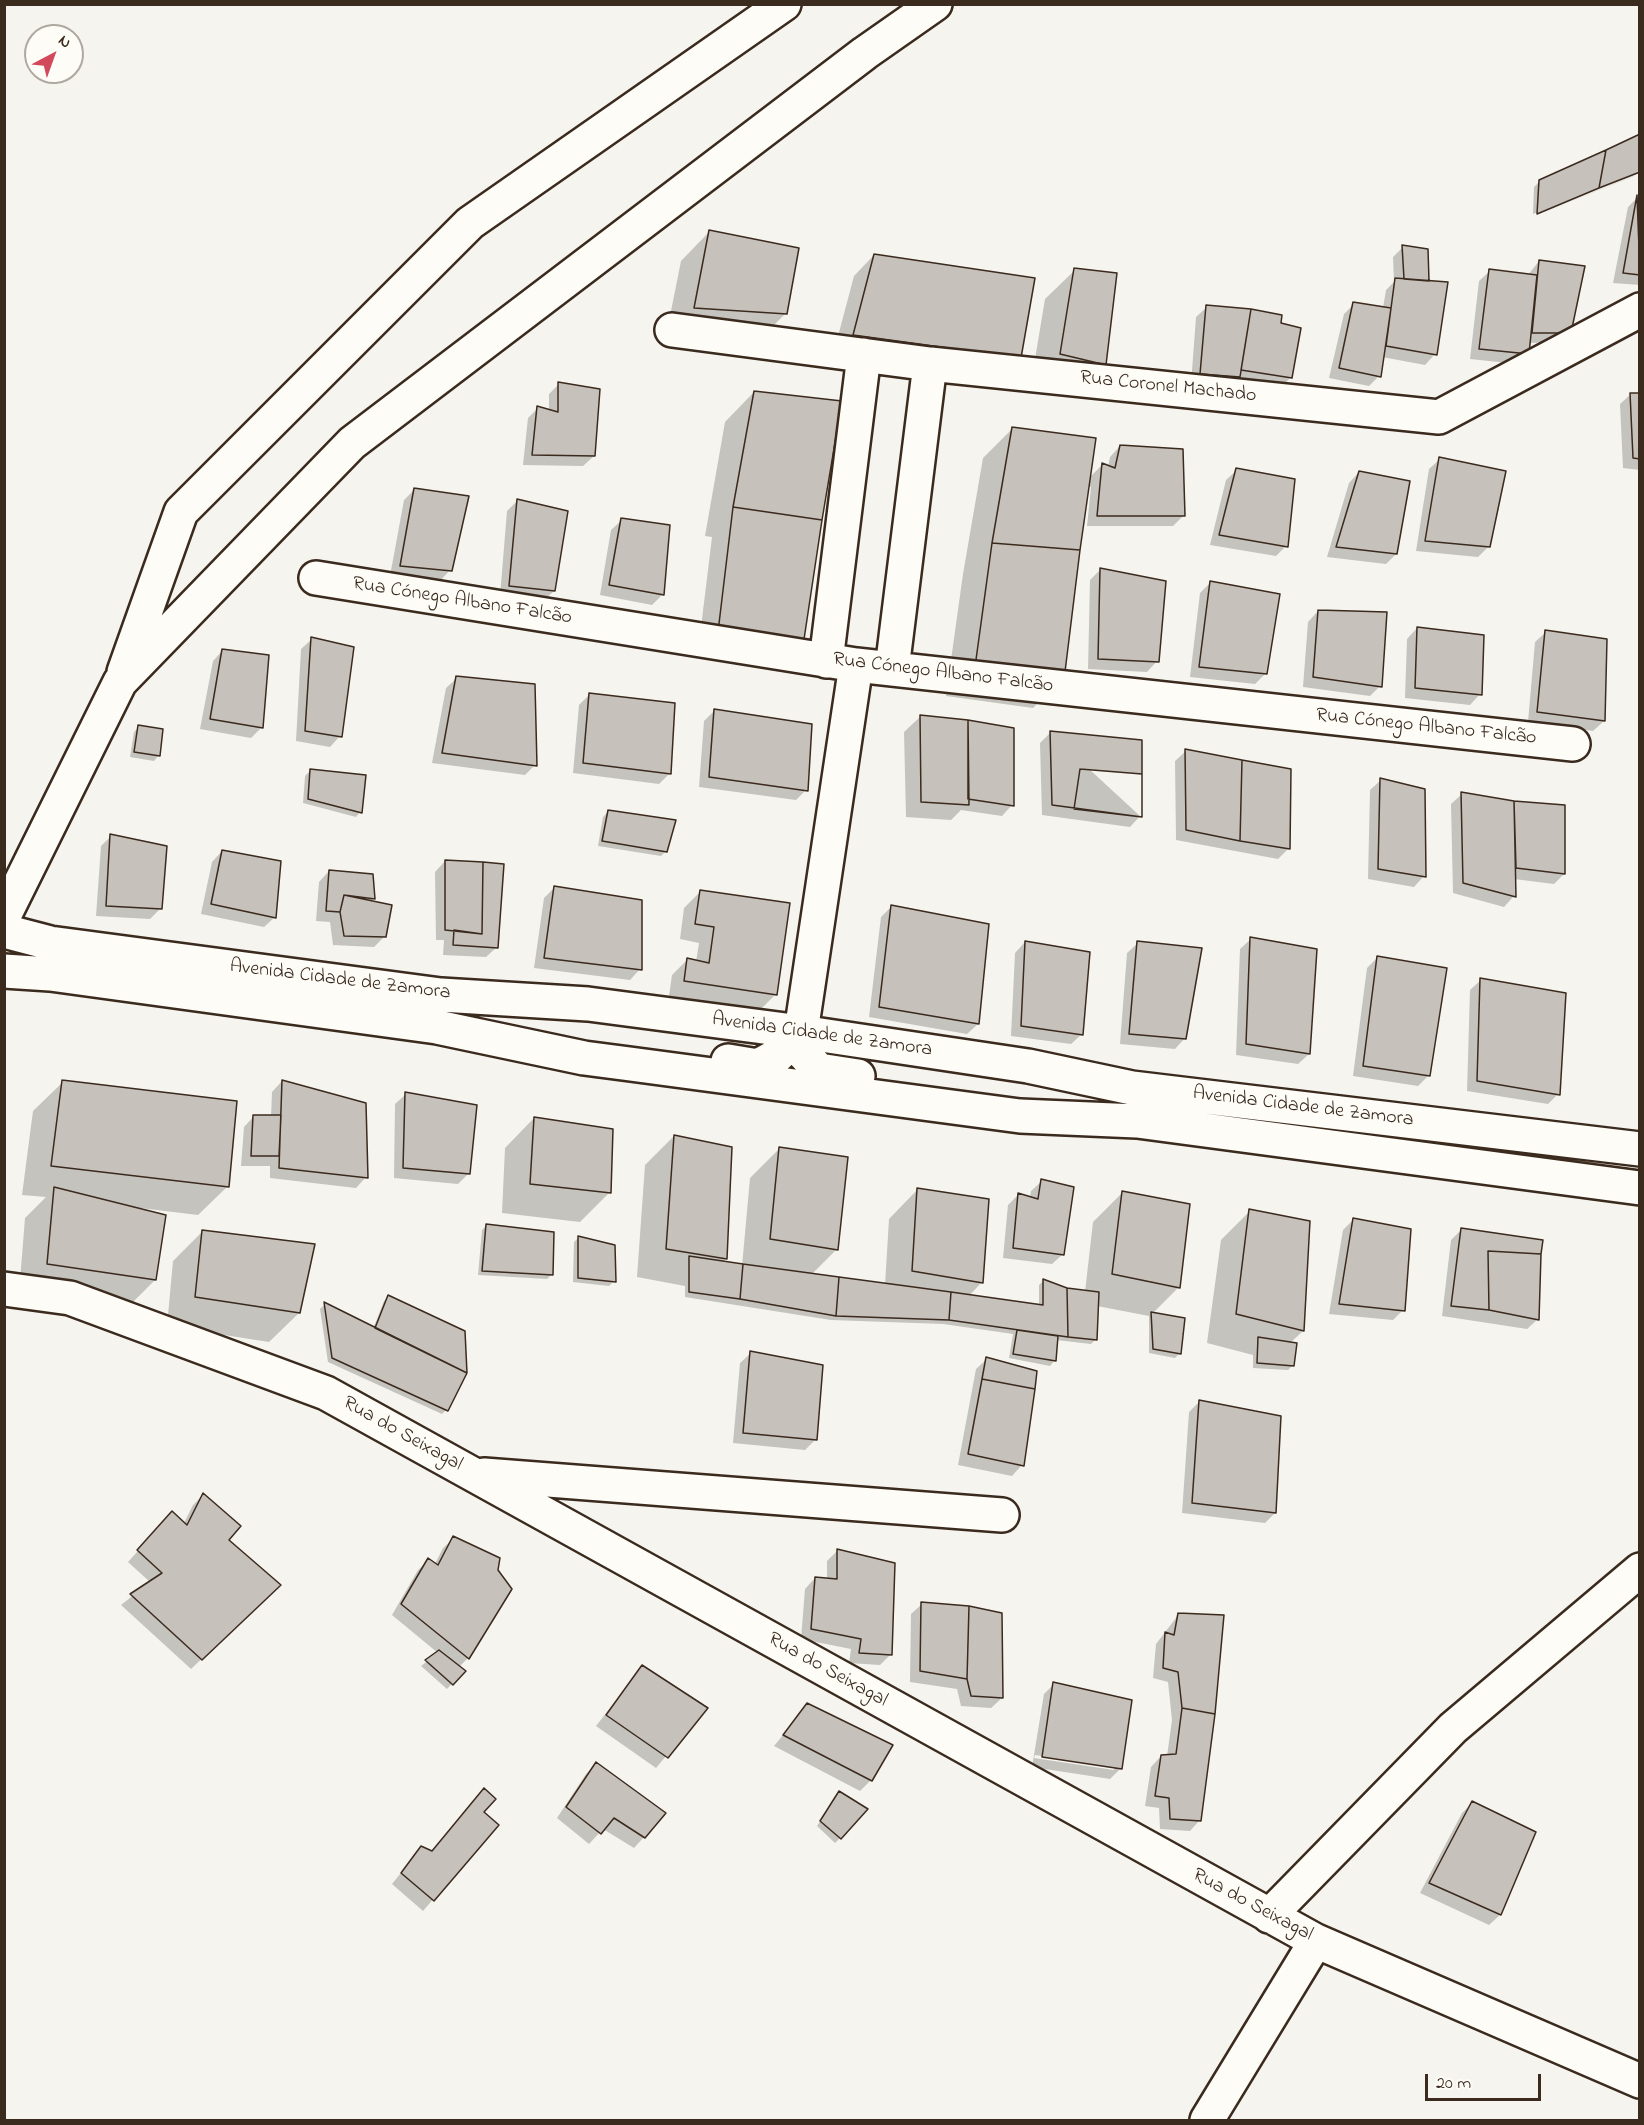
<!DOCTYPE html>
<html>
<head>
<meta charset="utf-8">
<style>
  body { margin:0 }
  #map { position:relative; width:1644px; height:2125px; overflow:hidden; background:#f5f4ee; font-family:"Indie Flower",sans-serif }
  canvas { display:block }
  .frame { position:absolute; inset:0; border:6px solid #3b2a1e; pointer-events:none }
  .north { position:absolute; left:24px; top:24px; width:60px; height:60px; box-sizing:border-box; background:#fdfcf7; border:2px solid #afa8a0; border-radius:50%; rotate:41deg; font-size:16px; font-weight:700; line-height:24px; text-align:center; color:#3b2a1e }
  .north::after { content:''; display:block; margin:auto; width:21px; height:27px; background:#d1495b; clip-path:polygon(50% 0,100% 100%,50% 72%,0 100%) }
  .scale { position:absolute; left:1425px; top:2074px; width:116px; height:27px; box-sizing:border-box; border:3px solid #3b2a1e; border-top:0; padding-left:8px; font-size:18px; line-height:21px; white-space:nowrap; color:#3b2a1e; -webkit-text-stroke:4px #fdfcf7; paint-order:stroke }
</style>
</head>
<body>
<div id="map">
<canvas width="1644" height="2125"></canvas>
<div class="frame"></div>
<div class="north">N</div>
<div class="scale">20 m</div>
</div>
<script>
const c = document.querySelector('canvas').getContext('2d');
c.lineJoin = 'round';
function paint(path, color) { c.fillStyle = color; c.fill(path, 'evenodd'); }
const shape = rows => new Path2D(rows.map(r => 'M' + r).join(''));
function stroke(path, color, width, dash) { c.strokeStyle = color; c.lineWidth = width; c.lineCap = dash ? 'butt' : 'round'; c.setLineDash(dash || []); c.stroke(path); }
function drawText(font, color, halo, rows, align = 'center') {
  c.font = font + ' "Indie Flower",sans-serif'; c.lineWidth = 4.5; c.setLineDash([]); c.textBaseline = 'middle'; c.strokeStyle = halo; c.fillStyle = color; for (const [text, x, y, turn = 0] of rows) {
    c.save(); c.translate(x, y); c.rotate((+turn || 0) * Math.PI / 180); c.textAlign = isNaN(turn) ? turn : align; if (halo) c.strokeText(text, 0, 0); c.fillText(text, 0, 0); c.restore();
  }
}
paint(shape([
  [1639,171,1636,174,1533,214,1534,187,1539,182],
  [1633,176,1532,217,1634,176],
  [1638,197,1640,285,1613,283,1628,207],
  [710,231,786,313,756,343,666,336,681,261],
  [1403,247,1435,354,1425,365,1382,357,1379,376,1369,386,1329,378,1344,314,1354,304,1383,308,1386,290,1394,282,1393,257],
  [874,255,1033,279,999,378,833,355,854,276],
  [1539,261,1570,332,1559,342,1529,343,1528,353,1517,364,1470,359,1479,281,1490,271,1528,275],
  [1075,270,1105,364,1075,394,1031,383,1045,299],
  [1207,307,1280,324,1291,377,1281,387,1191,384,1196,317],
  [559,384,594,456,583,466,523,465,528,418,538,408,549,411,549,394],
  [754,392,801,645,698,652,712,537,705,536,725,422],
  [1631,394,1640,394,1640,470,1623,468,1620,404],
  [1012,429,1089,478,1102,465,1108,467,1110,457,1120,446,1184,515,1173,526,1087,526,1091,487,1088,486,1062,679,1033,708,946,696,963,574,983,458],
  [1440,459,1489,546,1478,557,1416,551,1429,469],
  [1237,470,1286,546,1276,556,1210,545,1226,480],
  [1359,472,1396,554,1386,564,1327,557,1349,483],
  [414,490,450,570,440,581,390,576,404,500],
  [518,500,554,591,543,601,500,596,507,511],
  [622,520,663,594,652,605,600,595,611,530],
  [1101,569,1157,661,1147,672,1088,669,1090,580],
  [1210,583,1266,673,1255,684,1190,677,1200,593],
  [1318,611,1380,686,1370,696,1303,687,1308,622],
  [1417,628,1480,694,1470,705,1405,698,1407,639],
  [1546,632,1604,721,1593,731,1528,722,1535,642],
  [312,639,340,736,330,747,296,741,301,649],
  [223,650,267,656,261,728,251,738,200,729,213,661],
  [457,678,535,765,525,775,432,763,446,688],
  [589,695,669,774,659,784,573,773,579,705],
  [714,711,806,790,796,800,699,787,704,721],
  [920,717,1012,805,1002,816,961,810,951,820,906,817,904,732],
  [139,727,162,730,158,756,154,761,130,757,134,732],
  [1050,733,1140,816,1130,827,1042,815,1040,743],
  [1186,751,1289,770,1288,849,1278,859,1176,840,1175,761],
  [310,771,360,812,356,817,303,803,305,776],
  [1381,780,1424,876,1414,887,1368,879,1370,790],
  [1462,794,1514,803,1564,874,1554,884,1514,879,1514,896,1504,907,1453,893,1451,804],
  [608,812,666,851,661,856,598,846,603,817],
  [111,836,160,909,150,919,96,916,101,846],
  [222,851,275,917,264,927,201,914,212,862],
  [445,861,497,947,486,957,443,955,444,940,436,940,435,872],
  [329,871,374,898,370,902,385,936,374,947,333,945,330,922,316,921,319,882],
  [555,887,640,969,630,980,534,968,544,898],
  [700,892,776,994,760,1010,669,996,672,975,687,960,696,962,699,943,680,939,684,908],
  [891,907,978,1024,967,1034,869,1017,881,917],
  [1251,939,1316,951,1309,1054,1298,1064,1236,1055,1240,949],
  [1025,942,1082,1034,1071,1044,1011,1036,1015,953],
  [1138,943,1185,1038,1175,1049,1120,1044,1127,953],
  [1377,958,1429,1075,1418,1086,1353,1076,1367,968],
  [1481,980,1558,1094,1548,1104,1467,1091,1470,990],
  [282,1081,366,1177,356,1188,270,1178,270,1166,241,1166,244,1127,254,1116,271,1117,272,1092],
  [63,1082,228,1186,198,1215,140,1208,155,1280,126,1309,19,1293,25,1218,46,1197,22,1195,33,1111],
  [406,1094,468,1174,458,1184,394,1178,395,1104],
  [534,1118,609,1193,580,1222,502,1213,505,1148],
  [674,1136,726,1258,722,1263,742,1266,750,1178,779,1149,837,1249,811,1275,885,1285,889,1219,918,1189,988,1200,981,1283,968,1297,1039,1306,1039,1285,1044,1280,1067,1289,1085,1292,1093,1222,1123,1192,1179,1287,1152,1314,1180,1353,1175,1358,1149,1353,1149,1316,1097,1306,1096,1339,1091,1344,1056,1340,1054,1361,1050,1366,1009,1358,1013,1334,943,1324,831,1320,685,1297,685,1286,637,1277,645,1165],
  [1042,1181,1063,1254,1052,1264,1003,1258,1008,1205,1018,1195,1030,1198,1031,1191],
  [1250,1211,1303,1331,1290,1343,1293,1365,1288,1370,1253,1368,1253,1355,1207,1343,1221,1240],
  [1353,1220,1403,1310,1393,1320,1329,1314,1343,1230],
  [486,1226,552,1274,547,1279,478,1275,482,1230],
  [1461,1230,1538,1319,1527,1329,1442,1316,1451,1240],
  [202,1232,299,1313,269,1342,167,1326,173,1261],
  [579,1237,614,1281,609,1286,573,1282,574,1242],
  [389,1297,446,1410,442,1414,328,1362,320,1309,325,1304,373,1329,384,1301],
  [751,1353,816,1439,805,1450,733,1443,740,1363],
  [987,1359,1022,1465,1012,1476,958,1465,976,1369],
  [1199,1402,1275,1513,1265,1523,1182,1513,1189,1412],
  [203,1495,227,1540,269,1595,191,1669,121,1605,150,1582,128,1562,162,1524,184,1523,193,1505],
  [454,1538,468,1658,459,1667,464,1671,447,1689,421,1666,438,1653,392,1615,418,1570,429,1560,435,1564,443,1548],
  [837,1551,894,1564,890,1655,880,1665,849,1663,851,1649,801,1639,805,1589,815,1578,827,1580,827,1561],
  [922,1604,1002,1698,991,1708,961,1706,957,1689,910,1682,911,1614],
  [1179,1614,1200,1820,1190,1831,1160,1829,1159,1808,1145,1806,1151,1767,1161,1756,1167,1756,1172,1720,1168,1682,1153,1678,1156,1644],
  [642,1667,706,1708,656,1768,596,1726],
  [1054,1684,1120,1769,1110,1779,1032,1767,1044,1694],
  [1035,1755,1114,1767,1114,1770,1034,1758],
  [808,1705,871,1780,860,1791,774,1746],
  [596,1764,644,1837,634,1848,603,1829,589,1844,557,1818,586,1774],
  [484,1790,482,1813,497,1825,423,1911,392,1884,421,1848,431,1852],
  [839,1793,840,1838,835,1843,817,1826],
  [1472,1803,1534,1833,1500,1915,1489,1925,1420,1893,1462,1813]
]), '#0003');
const building = shape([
  [1640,134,1640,172,1599,188,1606,150,1640,134],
  [1606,150,1599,188,1537,214,1539,180,1606,150],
  [1637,195,1640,275,1623,273,1637,195],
  [709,230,799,248,787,314,694,308,709,230],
  [1402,245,1428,249,1429,281,1404,279,1402,245],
  [874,254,1035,278,1021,358,853,335,874,254],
  [1539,260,1585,266,1571,333,1532,333,1539,260],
  [1074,268,1117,273,1106,365,1060,354,1074,268],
  [1489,269,1537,275,1529,354,1479,349,1489,269],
  [1395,278,1448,282,1437,355,1386,346,1395,278],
  [1353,302,1391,308,1381,377,1339,368,1353,302],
  [1206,305,1251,309,1240,377,1200,374,1206,305],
  [1251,309,1282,315,1281,323,1301,328,1292,378,1241,370,1251,309],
  [558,382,600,389,595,456,532,455,537,406,558,412,558,382],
  [754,391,842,401,822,520,733,507,754,391],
  [1630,393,1640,393,1640,459,1633,458,1630,393],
  [1012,427,1096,438,1080,550,992,543,1012,427],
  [1120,445,1183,449,1185,516,1097,516,1102,463,1115,468,1120,445],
  [1439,457,1506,471,1490,547,1425,541,1439,457],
  [1236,468,1295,479,1288,547,1219,535,1236,468],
  [1359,471,1410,481,1397,554,1336,547,1359,471],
  [414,488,469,496,452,571,400,566,414,488],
  [517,499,568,511,555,591,509,586,517,499],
  [733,507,822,520,803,646,718,632,733,507],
  [621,518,670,525,664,595,609,585,621,518],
  [992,543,1080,550,1064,680,975,667,992,543],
  [1100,568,1166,581,1159,662,1098,659,1100,568],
  [1210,581,1280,594,1267,674,1199,667,1210,581],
  [1318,610,1387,612,1382,687,1313,677,1318,610],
  [1417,627,1484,635,1482,695,1415,688,1417,627],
  [1545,630,1607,639,1605,721,1537,712,1545,630],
  [311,637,354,647,342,737,305,731,311,637],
  [222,649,269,655,263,728,210,719,222,649],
  [456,676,535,684,537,766,442,753,456,676],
  [589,693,675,703,671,774,583,763,589,693],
  [714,709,812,724,808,791,709,777,714,709],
  [920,715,968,720,969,805,921,802,920,715],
  [968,720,1014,728,1014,806,968,799,968,720],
  [138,725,163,729,160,756,134,752,138,725],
  [1050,731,1142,740,1142,817,1052,805,1050,731],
  [1185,749,1242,760,1240,841,1186,830,1185,749],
  [1242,760,1291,769,1290,849,1240,841,1242,760],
  [310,769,366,775,362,813,308,799,310,769],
  [1080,769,1142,774,1142,817,1074,809,1080,769],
  [1380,778,1425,789,1426,877,1378,869,1380,778],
  [1461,792,1514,801,1516,897,1463,883,1461,792],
  [1514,801,1565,805,1565,874,1516,868,1514,801],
  [608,810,676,820,667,852,602,841,608,810],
  [110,834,167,846,162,909,106,906,110,834],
  [222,850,281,861,276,918,211,904,222,850],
  [445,860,483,862,482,934,445,930,445,860],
  [483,862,504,864,498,948,453,945,454,930,482,934,483,862],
  [329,870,373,874,375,899,344,895,340,912,326,911,329,870],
  [554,886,642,900,642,970,544,958,554,886],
  [700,890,790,903,777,995,684,981,687,958,709,963,714,927,695,924,700,890],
  [344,895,392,905,386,937,344,936,340,912,344,895],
  [891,905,989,924,979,1024,879,1007,891,905],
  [1250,937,1317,949,1310,1054,1246,1044,1250,937],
  [1025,941,1090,952,1083,1035,1021,1026,1025,941],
  [1137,941,1202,948,1186,1039,1129,1034,1137,941],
  [1377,956,1447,968,1430,1076,1363,1066,1377,956],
  [1480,978,1566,993,1560,1095,1477,1081,1480,978],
  [62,1080,237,1101,229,1187,51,1166,62,1080],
  [282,1080,366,1103,368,1178,279,1168,282,1080],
  [405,1092,477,1105,470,1174,403,1168,405,1092],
  [253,1115,281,1115,279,1156,251,1156,253,1115],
  [534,1117,613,1129,611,1193,530,1184,534,1117],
  [674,1135,732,1147,727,1259,666,1249,674,1135],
  [779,1147,848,1157,838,1250,770,1239,779,1147],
  [1041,1179,1074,1187,1064,1255,1013,1248,1018,1193,1038,1199,1041,1179],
  [54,1187,166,1215,156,1280,47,1264,54,1187],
  [917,1188,989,1199,983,1283,912,1271,917,1188],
  [1122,1191,1190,1204,1180,1288,1112,1274,1122,1191],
  [1249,1209,1310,1221,1304,1331,1236,1314,1249,1209],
  [1353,1218,1411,1229,1405,1311,1339,1304,1353,1218],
  [486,1224,554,1232,553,1275,482,1271,486,1224],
  [1461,1228,1543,1240,1541,1254,1488,1251,1489,1310,1451,1306,1461,1228],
  [202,1230,315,1244,300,1313,195,1297,202,1230],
  [578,1236,615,1245,616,1282,578,1278,578,1236],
  [1488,1251,1541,1254,1539,1320,1489,1310,1488,1251],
  [689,1256,743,1264,740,1299,689,1292,689,1256],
  [743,1264,839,1277,836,1316,740,1299,743,1264],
  [839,1277,951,1292,949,1320,836,1316,839,1277],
  [1043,1279,1067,1288,1068,1337,949,1320,951,1292,1043,1305,1043,1279],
  [1067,1288,1099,1292,1097,1340,1068,1337,1067,1288],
  [388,1295,465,1331,467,1373,375,1328,388,1295],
  [324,1302,467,1373,448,1411,332,1358,324,1302],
  [1151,1312,1185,1318,1181,1354,1153,1349,1151,1312],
  [1017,1330,1058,1336,1056,1361,1013,1354,1017,1330],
  [1258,1337,1297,1343,1294,1366,1257,1363,1258,1337],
  [750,1351,823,1365,817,1440,743,1433,750,1351],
  [986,1357,1037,1371,1035,1389,982,1379,986,1357],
  [982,1379,1035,1389,1024,1466,968,1454,982,1379],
  [1199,1400,1281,1416,1276,1513,1192,1503,1199,1400],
  [203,1493,241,1526,229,1540,281,1585,202,1660,130,1594,162,1573,137,1550,172,1511,187,1525,203,1493],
  [453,1536,500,1558,498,1570,512,1589,469,1659,401,1604,428,1558,438,1565,453,1536],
  [837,1549,895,1563,892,1655,859,1653,861,1639,811,1629,815,1577,837,1579,837,1549],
  [921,1602,969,1606,967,1679,920,1671,921,1602],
  [969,1606,1002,1613,1003,1698,971,1696,967,1679,969,1606],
  [1178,1613,1224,1615,1215,1714,1182,1708,1178,1672,1163,1668,1165,1632,1174,1635,1178,1613],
  [439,1650,466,1671,453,1685,425,1660,439,1650],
  [642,1665,708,1708,668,1758,606,1715,642,1665],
  [1053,1682,1132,1700,1122,1769,1042,1757,1053,1682],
  [807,1703,893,1745,872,1781,783,1735,807,1703],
  [1182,1708,1215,1714,1201,1821,1170,1819,1169,1798,1155,1796,1161,1755,1176,1754,1182,1708],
  [596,1762,666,1813,645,1838,614,1818,601,1834,566,1807,596,1762],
  [484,1788,496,1799,484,1812,499,1825,434,1901,401,1873,421,1846,432,1851,484,1788],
  [839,1791,868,1809,841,1839,820,1821,839,1791],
  [1472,1801,1536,1832,1501,1915,1429,1883,1472,1801]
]);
paint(building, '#c7c1bb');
stroke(building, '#3b2a1e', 1.5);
const minor = shape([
  [672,330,930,364,1439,417,1640,310],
  [316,578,856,665,1573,744],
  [826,661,864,355],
  [856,665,801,1032,802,1052,819,1070,858,1076],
  [892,669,930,364],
  [124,672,181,512,470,223,784,4],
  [4,916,120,682,352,443,865,53,935,4],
  [4,931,50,943,441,995,588,1004,801,1032,1028,1066,1132,1088,1640,1149],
  [4,971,50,974,437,1027,584,1058,630,1064,1020,1116,1137,1121,1640,1188],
  [728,1061,758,1066,778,1055,801,1032],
  [4,1289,70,1298,326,1393,1316,1941,1640,2081],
  [484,1475,1002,1515],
  [1269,1916,1453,1728,1640,1570],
  [1207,2120,1316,1941]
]);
stroke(minor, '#3b2a1e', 38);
stroke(minor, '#fdfcf7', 33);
drawText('20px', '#3b2a1e', '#fdfcf7', [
  ["Rua Coronel Machado",1168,388,6],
  ["Rua Cónego Albano Falcão",462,602,9],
  ["Rua Cónego Albano Falcão",943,674,7],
  ["Rua Cónego Albano Falcão",1426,728,6],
  ["Avenida Cidade de Zamora",340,981,7],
  ["Avenida Cidade de Zamora",822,1036,8],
  ["Avenida Cidade de Zamora",1303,1108,7],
  ["Rua do Seixagal",402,1435,29],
  ["Rua do Seixagal",827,1671,29],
  ["Rua do Seixagal",1252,1906,28]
]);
</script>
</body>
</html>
